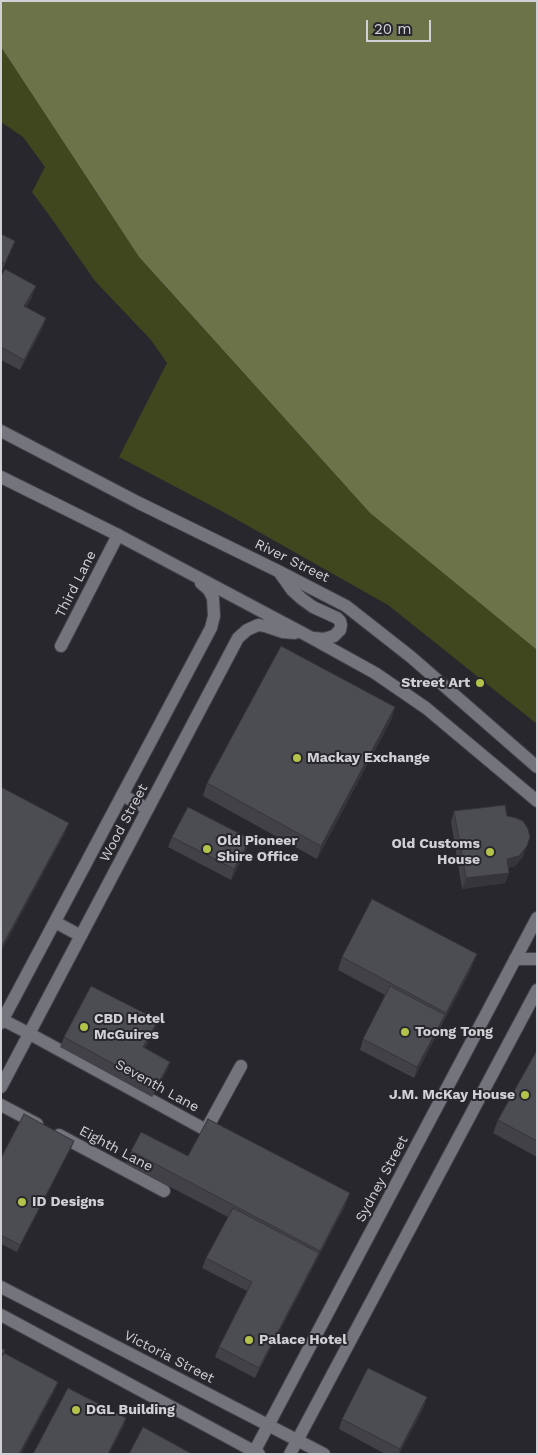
<!DOCTYPE html>
<html>
<head>
<meta charset="utf-8">
<style>
  body { margin:0 }
  #map { position:relative; width:538px; height:1455px; overflow:hidden; background:#27272d; font-family:"Work Sans",sans-serif }
  canvas { display:block }
  .frame { position:absolute; inset:0; border:2px solid #d1d1d5; pointer-events:none }
  .scale { position:absolute; left:366px; top:20px; width:65px; height:22px; box-sizing:border-box; border:2px solid #d1d1d5; border-top:0; padding-left:6px; font-size:15px; line-height:18px; white-space:nowrap; color:#d1d1d5; -webkit-text-stroke:4px #27272d; paint-order:stroke }
</style>
</head>
<body>
<div id="map">
<canvas width="538" height="1455"></canvas>
<div class="frame"></div>
<div class="scale">20 m</div>
</div>
<script>
const c = document.querySelector('canvas').getContext('2d');
c.lineJoin = 'round';
function paint(path, color) { c.fillStyle = color; c.fill(path, 'evenodd'); }
const shape = rows => new Path2D(rows.map(r => 'M' + r).join(''));
function stroke(path, color, width, dash) { c.strokeStyle = color; c.lineWidth = width; c.lineCap = dash ? 'butt' : 'round'; c.setLineDash(dash || []); c.stroke(path); }
function drawText(font, color, halo, rows, align = 'center') {
  c.font = font + ' "Work Sans",sans-serif'; c.lineWidth = 4; c.setLineDash([]); c.textBaseline = 'middle'; c.strokeStyle = halo; c.fillStyle = color; for (const [text, x, y, turn = 0] of rows) {
    c.save(); c.translate(x, y); c.rotate((+turn || 0) * Math.PI / 180); c.textAlign = isNaN(turn) ? turn : align; if (halo) c.strokeText(text, 0, 0); c.fillText(text, 0, 0); c.restore();
  }
}
paint(shape([
  [1,47,139,257,192,316,370,513,537,650,537,724,388,605,227,514,119,457,167,363,151,340,95,281,49,215,32,192,45,167,23,137,1,122]
]), '#40461d');
paint(shape([
  [1,1,537,1,537,650,370,513,139,257,1,47]
]), '#6c7348');
const service = shape([
  [61,646,118,535],
  [30,1034,206,1130,241,1066],
  [1,1105,37,1124],
  [59,1135,164,1191]
]);
const tertiary = shape([
  [1,431,139,503,278,571,346,606,411,657,537,767],
  [1,477,118,535,310,637,375,673,426,708,537,801],
  [280,573,292,590,302,599,313,607,337,618,340,621,341,625,340,630,334,636,324,639,314,638],
  [122,795,148,809],
  [55,922,81,936],
  [3,1020,30,1034],
  [1,1023,211,628,214,616,213,598,209,590,201,583],
  [1,1087,238,638,247,630,258,625,265,626,283,632,295,633],
  [1,1287,324,1454],
  [1,1315,259,1454]
]);
const secondary = shape([
  [515,959,537,959],
  [253,1454,537,918],
  [290,1454,537,990]
]);
stroke(service, '#424248', 14);
stroke(tertiary, '#424248', 14);
stroke(secondary, '#424248', 14);
stroke(service, '#74747c', 12);
stroke(tertiary, '#74747c', 12);
stroke(secondary, '#74747c', 12);
paint(shape([
  [1,234,15,241,2,271,1,270],
  [1,276,32,297,26,307,46,318,42,329,20,370,1,360],
  [395,707,391,720,317,859,203,796,207,783],
  [454,811,507,816,523,857,515,866,508,868,509,873,505,883,462,889,451,822],
  [172,837,250,839,246,850,231,880,168,847],
  [342,957,472,967,414,1078,360,1050,363,1039,385,995,338,970],
  [158,1020,154,1030,145,1048,170,1062,166,1072,152,1097,60,1047,64,1037],
  [537,1050,537,1157,493,1133,498,1120],
  [74,1141,71,1148,17,1252,1,1244,1,1158],
  [131,1151,188,1156,350,1193,345,1206,255,1378,215,1357,219,1347,247,1291,202,1268,206,1258,228,1217,126,1164],
  [424,1407,399,1454,385,1454,339,1429,342,1419]
]), '#414147');
paint(shape([
  [36,286,32,297,21,317,24,306],
  [46,318,42,329,20,370,24,360],
  [395,707,391,720,317,859,321,846],
  [69,823,64,835,1,952,1,948],
  [250,839,246,850,231,880,234,869],
  [527,846,523,857,515,866,504,869,507,859],
  [509,873,505,883,462,889,466,878],
  [477,954,472,967,441,1026,446,1013],
  [445,1015,441,1026,414,1078,417,1067],
  [158,1020,154,1030,139,1058,143,1047],
  [170,1062,166,1072,152,1097,156,1087],
  [74,1141,71,1148,17,1252,20,1245],
  [350,1193,345,1206,255,1378,259,1368],
  [58,1382,55,1390,21,1454,19,1454],
  [427,1397,424,1407,399,1454,398,1454,400,1449],
  [126,1418,124,1426,109,1454,108,1454]
]), '#35353a');
const building = shape([
  [1,234,15,241,5,263,1,262,1,234],
  [5,269,36,286,24,306,46,318,24,360,1,347,1,276,5,269],
  [281,646,395,707,321,846,207,783,281,646],
  [1,787,69,823,1,948,1,787],
  [505,805,507,816,516,818,523,821,528,829,530,837,527,846,519,856,507,859,509,873,466,878,454,811,505,805],
  [188,807,250,839,234,869,172,837,188,807],
  [372,899,477,954,446,1013,342,957,372,899],
  [91,986,158,1020,143,1047,170,1062,156,1087,64,1037,91,986],
  [390,986,445,1015,417,1067,363,1039,390,986],
  [537,1050,537,1141,498,1120,537,1050],
  [24,1114,74,1141,20,1245,1,1235,1,1158,24,1114],
  [208,1119,350,1193,320,1251,131,1151,141,1132,188,1156,208,1119],
  [233,1208,319,1253,259,1368,219,1347,252,1282,206,1258,233,1208],
  [1,1348,5,1350,1,1357,1,1348],
  [4,1353,58,1382,19,1454,1,1454,1,1358,4,1353],
  [368,1368,427,1397,400,1449,342,1419,368,1368],
  [68,1388,126,1418,108,1454,33,1454,68,1388],
  [143,1427,192,1454,129,1454,143,1427]
]);
paint(building, '#4c4c53');
stroke(building, '#35353a', 1);
for (const [x, y, r, color] of [
  [480,683,5,"#b3c24b"],
  [297,758,5,"#b3c24b"],
  [207,849,5,"#b3c24b"],
  [490,852,5,"#b3c24b"],
  [84,1027,5,"#b3c24b"],
  [405,1032,5,"#b3c24b"],
  [525,1095,5,"#b3c24b"],
  [22,1202,5,"#b3c24b"],
  [249,1340,5,"#b3c24b"],
  [76,1410,5,"#b3c24b"]
]) { const dot = new Path2D(); dot.arc(x, y, r, 0, 2 * Math.PI); c.fillStyle = color; c.fill(dot); stroke(dot, '#27272d', 2); }
drawText('14px', '#d1d1d5', '#27272d', [
  ["River Street",292,561,26],
  ["Third Lane",76,584,-63],
  ["Wood Street",124,823,-62],
  ["Seventh Lane",157,1086,29],
  ["Eighth Lane",116,1149,28],
  ["Sydney Street",382,1179,-62],
  ["Victoria Street",169,1357,27]
]);
drawText('bold 14px', '#d1d1d5', '#27272d', [
  ["Street Art",470,683,"right"],
  ["Mackay Exchange",307,758],
  ["Old Pioneer",217,841],
  ["Shire Office",217,857],
  ["Old Customs",480,844,"right"],
  ["House",480,860,"right"],
  ["CBD Hotel",94,1019],
  ["McGuires",94,1035],
  ["Toong Tong",415,1032],
  ["J.M. McKay House",515,1095,"right"],
  ["ID Designs",32,1202],
  ["Palace Hotel",259,1340],
  ["DGL Building",86,1410]
], 'left');
</script>
</body>
</html>
